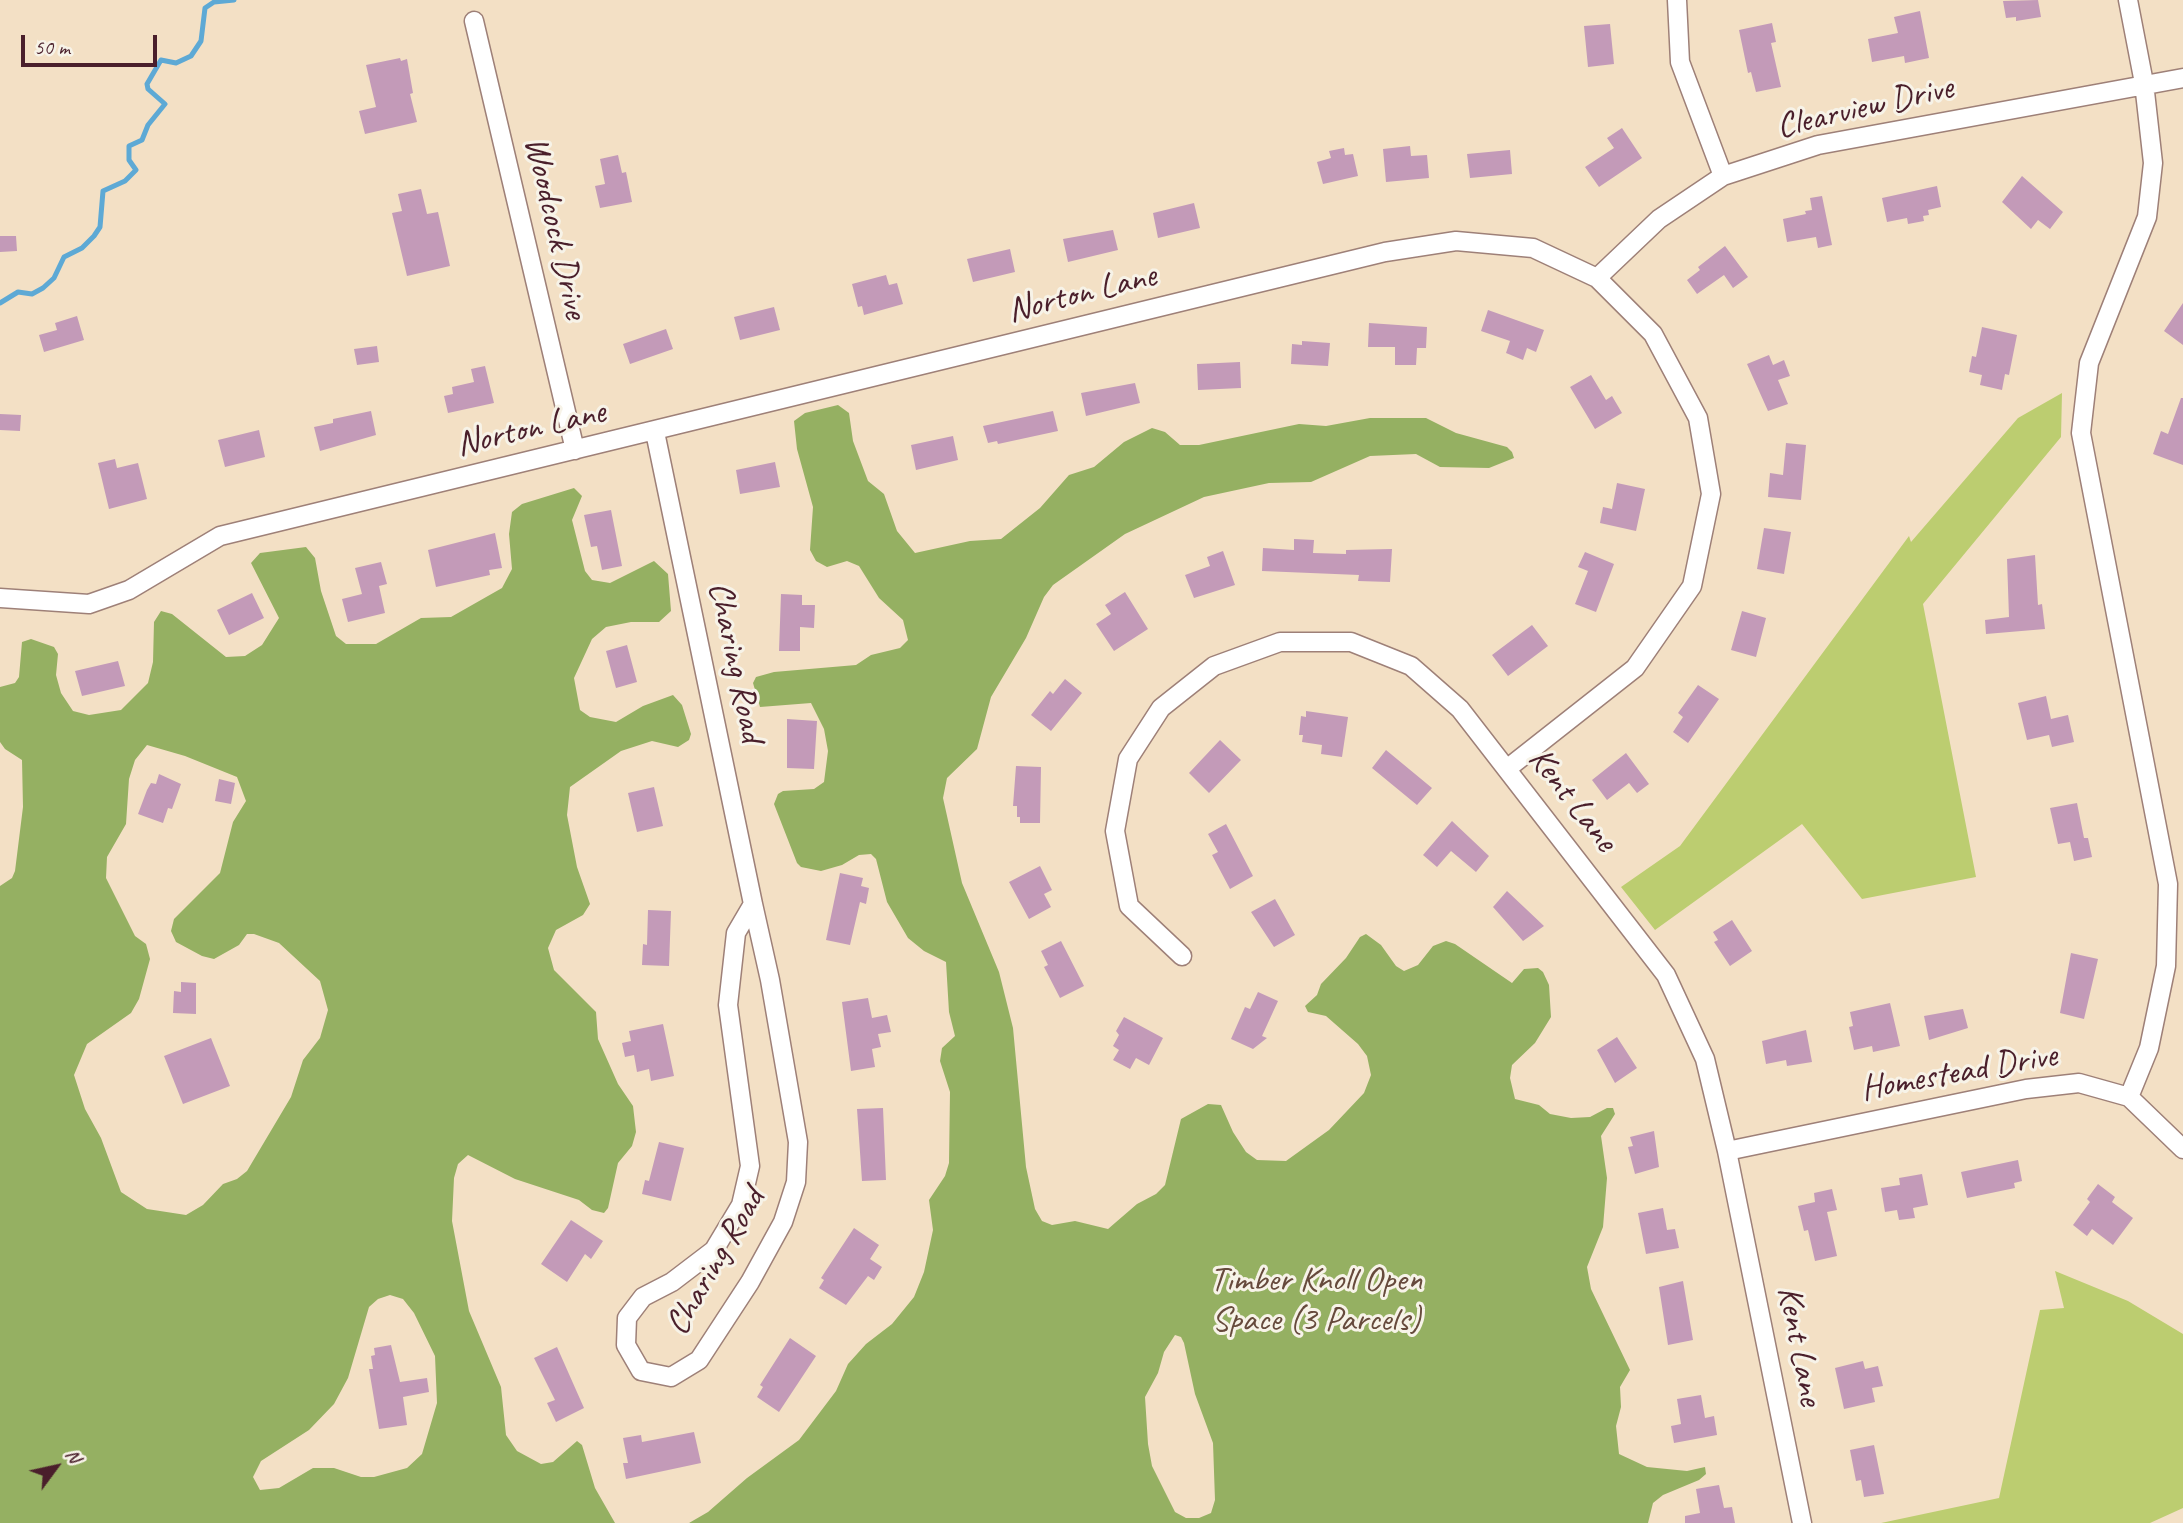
<!DOCTYPE html>
<html>
<head>
<meta charset="utf-8">
<style>
  body { margin:0 }
  #map { position:relative; width:2183px; height:1523px; overflow:hidden; background:#f3e0c5; font-family:Caveat,sans-serif }
  canvas { display:block }
  .north { position:absolute; left:21px; top:1432px; width:70px; height:70px; -webkit-text-stroke:5px #f7f3e8; paint-order:stroke; rotate:57deg; font-size:19px; font-weight:700; line-height:28px; text-align:center; color:#4a1f2b }
  .north::after { content:''; display:block; margin:auto; width:24px; height:32px; background:#4a1f2b; clip-path:polygon(50% 0,100% 100%,50% 72%,0 100%) }
  .scale { position:absolute; left:21px; top:35px; width:136px; height:32px; box-sizing:border-box; border:4px solid #4a1f2b; border-top:0; padding-left:9px; font-size:21px; line-height:24px; white-space:nowrap; color:#4a1f2b; -webkit-text-stroke:5px #f7f3e8; paint-order:stroke }
</style>
</head>
<body>
<div id="map">
<canvas width="2183" height="1523"></canvas>
<div class="north">N</div>
<div class="scale">50 m</div>
</div>
<script>
const c = document.querySelector('canvas').getContext('2d');
c.lineJoin = 'round';
function paint(path, color) { c.fillStyle = color; c.fill(path, 'evenodd'); }
const shape = rows => new Path2D(rows.map(r => 'M' + r).join(''));
function stroke(path, color, width, dash) { c.strokeStyle = color; c.lineWidth = width; c.lineCap = dash ? 'butt' : 'round'; c.setLineDash(dash || []); c.stroke(path); }
function drawText(font, color, halo, rows, align = 'center') {
  c.font = font + ' Caveat,sans-serif'; c.lineWidth = 6; c.setLineDash([]); c.textBaseline = 'middle'; c.strokeStyle = halo; c.fillStyle = color; for (const [text, x, y, turn = 0] of rows) {
    c.save(); c.translate(x, y); c.rotate((+turn || 0) * Math.PI / 180); c.textAlign = isNaN(turn) ? turn : align; if (halo) c.strokeText(text, 0, 0); c.fillText(text, 0, 0); c.restore();
  }
}
paint(shape([
  [2062,393,2061,437,1923,604,1976,877,1862,899,1802,824,1655,930,1621,887,1680,846,1909,536,1911,542,2018,418],
  [2055,1271,2128,1301,2183,1334,2183,1508,2150,1523,1881,1523,1999,1498,2040,1310,2064,1308]
]), '#bccd70');
paint(shape([
  [838,405,849,413,853,441,868,481,884,494,897,531,915,553,970,541,1001,539,1040,508,1069,475,1094,467,1124,442,1152,428,1165,432,1180,445,1199,445,1299,424,1326,426,1370,418,1426,418,1456,433,1507,447,1512,452,1514,458,1489,468,1440,467,1416,454,1370,456,1311,482,1269,483,1204,497,1125,534,1053,585,1044,597,1026,638,991,697,977,749,947,778,943,798,962,883,999,972,1013,1028,1026,1167,1035,1209,1042,1221,1052,1225,1075,1221,1108,1229,1137,1204,1156,1194,1165,1185,1181,1119,1208,1104,1221,1105,1233,1132,1246,1152,1257,1160,1286,1161,1329,1130,1364,1093,1371,1075,1367,1056,1358,1044,1326,1016,1308,1012,1305,1006,1317,995,1321,984,1346,958,1360,937,1366,934,1381,945,1396,966,1404,971,1418,965,1433,946,1446,941,1455,944,1512,983,1524,969,1538,968,1543,972,1549,985,1551,1017,1535,1043,1512,1065,1510,1078,1515,1099,1539,1105,1550,1114,1571,1118,1590,1117,1607,1108,1613,1108,1615,1114,1601,1136,1607,1178,1603,1227,1587,1267,1591,1289,1630,1370,1620,1387,1621,1407,1616,1426,1619,1454,1647,1467,1687,1471,1705,1467,1706,1474,1699,1480,1663,1495,1653,1503,1648,1523,689,1523,708,1512,747,1478,799,1440,836,1391,848,1364,866,1344,892,1324,914,1297,924,1272,933,1230,929,1200,945,1176,949,1163,950,1092,940,1061,942,1048,955,1036,949,1012,946,962,924,951,908,938,887,902,876,859,871,854,859,855,842,865,821,871,801,867,797,863,774,804,778,794,783,791,814,789,824,782,828,751,824,729,811,703,760,707,753,683,756,677,774,672,856,665,871,655,900,648,908,640,903,620,879,598,859,566,847,561,827,567,816,561,810,550,813,507,797,449,794,421,805,413],
  [1175,1335,1181,1337,1184,1343,1195,1394,1213,1443,1215,1500,1211,1513,1199,1518,1186,1518,1175,1512,1152,1466,1148,1444,1145,1397,1158,1373,1164,1352],
  [574,488,582,496,572,520,585,571,592,580,610,583,654,561,668,574,671,611,659,622,631,622,606,627,592,639,574,678,580,710,590,717,616,722,643,706,673,695,682,705,691,734,689,740,678,747,652,741,621,751,570,787,567,815,577,867,590,904,583,915,556,930,548,948,554,970,596,1012,598,1039,618,1084,633,1106,636,1132,632,1146,618,1163,608,1208,604,1213,592,1210,579,1200,515,1179,468,1155,458,1164,454,1178,452,1221,469,1311,501,1387,506,1435,517,1451,541,1464,553,1462,577,1441,582,1445,595,1488,615,1523,0,1523,0,886,12,878,15,871,23,807,22,760,5,749,0,742,0,687,15,683,19,677,22,642,31,639,54,647,58,654,56,675,61,693,73,711,89,715,121,710,148,683,153,662,154,622,161,611,172,614,226,657,245,656,262,645,279,618,251,563,260,553,306,547,315,558,321,591,336,636,346,644,376,644,421,618,451,617,502,588,512,569,509,534,512,512,522,504],
  [147,745,185,756,237,777,246,801,233,822,220,873,174,919,171,931,176,942,202,956,214,959,239,945,247,934,254,934,279,943,320,981,328,1010,320,1038,303,1060,291,1097,247,1171,237,1179,223,1184,203,1205,186,1215,147,1209,121,1192,101,1138,85,1109,74,1075,87,1044,131,1013,139,999,150,959,146,944,135,936,106,878,107,857,126,824,129,779,135,760],
  [390,1295,403,1299,414,1313,435,1356,437,1403,422,1454,407,1468,374,1477,361,1477,334,1468,313,1468,279,1488,260,1490,253,1477,261,1461,309,1430,334,1404,348,1378,369,1307,378,1299]
]), '#95b062');
stroke(shape([
  [0,303,18,292,32,294,43,288,54,278,64,257,82,248,94,236,100,227,103,191,125,181,136,170,129,160,129,146,142,140,148,125,165,104,148,89,147,84,161,60,176,63,191,56,201,41,205,8,214,2,234,0]
]), '#5da9d5', 5);
paint(shape([
  [2038,0,2041,17,2016,21,2016,17,2006,18,2003,1],
  [1920,11,1929,58,1905,63,1904,56,1872,62,1868,39,1898,33,1894,17],
  [1772,23,1776,42,1771,43,1781,87,1756,92,1751,72,1748,73,1739,30],
  [1610,24,1614,64,1588,67,1584,26],
  [400,58,401,61,407,59,413,93,410,94,417,122,365,134,359,111,376,107,366,65],
  [1622,128,1642,158,1599,187,1585,167,1614,148,1607,138],
  [1410,146,1411,156,1427,155,1429,178,1386,182,1383,149],
  [1344,148,1345,155,1353,154,1358,176,1323,184,1317,162,1331,158,1329,151],
  [1510,150,1512,174,1470,178,1467,154],
  [618,155,622,173,626,172,632,202,600,208,595,186,605,184,600,159],
  [2022,176,2063,212,2050,229,2038,220,2031,229,2002,202],
  [1937,186,1941,207,1928,210,1929,215,1923,216,1924,221,1908,224,1907,218,1887,222,1882,198],
  [421,189,427,214,438,212,450,266,407,276,392,213,402,211,398,194],
  [1822,196,1832,245,1818,248,1816,237,1787,242,1783,219,1806,214,1805,211,1812,210,1810,198],
  [1194,203,1200,228,1158,238,1153,213],
  [1113,230,1118,250,1068,262,1063,239],
  [0,236,16,236,17,251,0,252],
  [1725,246,1748,277,1733,288,1724,275,1697,294,1687,280,1700,270,1698,267],
  [1010,249,1015,272,973,282,967,259],
  [886,275,889,285,897,283,903,304,864,315,862,306,858,307,852,284],
  [2183,303,2183,345,2164,331],
  [774,307,780,330,740,340,734,317],
  [1488,310,1544,330,1536,352,1527,348,1523,360,1506,353,1510,341,1481,331],
  [77,316,84,340,44,352,39,335,57,330,55,323],
  [1369,323,1427,327,1426,348,1417,348,1416,365,1395,365,1395,347,1368,347],
  [1982,327,2017,335,2009,375,2005,374,2002,390,1980,385,1982,375,1969,372,1972,356,1976,357],
  [666,329,673,349,630,364,623,344],
  [1302,341,1330,343,1328,366,1291,364,1292,344,1302,345],
  [377,346,379,362,357,365,354,349],
  [1769,355,1773,365,1784,360,1790,376,1778,380,1788,404,1768,411,1747,364],
  [1240,362,1241,388,1198,390,1197,364],
  [485,366,494,403,448,413,444,396,453,394,452,387,474,382,471,369],
  [1591,375,1606,400,1612,396,1622,413,1595,429,1570,387],
  [1135,383,1140,403,1086,416,1081,393],
  [2181,398,2183,398,2183,465,2153,454,2161,431,2168,434],
  [371,411,376,435,320,451,314,427,333,423,333,419],
  [1053,411,1058,431,998,444,997,441,988,443,983,426],
  [0,414,21,415,20,431,0,430],
  [259,430,265,457,225,467,218,440],
  [953,436,958,460,916,470,911,445],
  [1786,443,1806,445,1801,500,1768,497,1770,473,1783,475],
  [115,459,117,468,138,463,147,499,109,509,98,463],
  [775,462,780,487,740,494,736,470],
  [1617,483,1645,489,1636,531,1600,523,1603,507,1612,509],
  [611,510,622,566,602,570,597,546,591,547,584,515],
  [1764,528,1791,532,1784,574,1757,569],
  [495,533,502,568,489,570,490,575,436,587,428,550],
  [1294,539,1314,540,1313,553,1346,554,1346,550,1392,549,1390,582,1358,581,1359,575,1262,571,1263,548,1294,550],
  [1223,551,1235,585,1194,598,1185,575,1210,566,1207,557],
  [1585,552,1614,564,1596,612,1575,604,1588,571,1578,567],
  [2035,555,2038,605,2042,604,2045,629,1986,634,1985,620,2009,617,2007,559],
  [381,562,387,584,379,586,385,613,348,622,342,599,362,594,355,568],
  [1125,592,1148,629,1114,651,1096,624,1111,614,1105,605],
  [252,593,264,618,229,635,217,610],
  [781,594,802,595,802,605,815,605,814,628,800,627,800,651,779,651],
  [1742,611,1766,618,1756,657,1731,650],
  [1532,625,1548,646,1508,676,1492,655],
  [627,645,637,682,616,688,606,651],
  [118,661,125,686,82,696,75,671],
  [1065,679,1082,693,1051,731,1031,715,1050,691,1053,694],
  [1698,685,1719,699,1688,743,1673,732,1683,717,1678,713],
  [2046,696,2051,719,2068,715,2074,742,2052,747,2049,735,2027,740,2018,703],
  [1306,711,1348,717,1342,757,1321,754,1322,745,1302,742,1303,735,1299,735,1301,716,1306,717],
  [787,719,817,721,814,769,787,768],
  [1220,740,1241,760,1209,793,1189,773],
  [1386,750,1432,788,1417,805,1372,768],
  [1626,753,1649,784,1637,793,1629,783,1607,800,1592,780],
  [1016,766,1041,767,1040,823,1020,823,1020,817,1017,817,1017,806,1013,806],
  [159,774,181,784,172,809,168,808,163,823,138,814,147,790,151,783,156,784],
  [219,779,235,783,231,804,215,801],
  [654,787,663,826,637,832,628,793],
  [2077,803,2084,838,2088,838,2092,857,2074,861,2070,842,2058,844,2050,808],
  [1452,821,1489,856,1476,872,1451,851,1437,867,1423,855],
  [1226,824,1253,876,1230,889,1212,855,1218,852,1208,834],
  [1040,866,1052,890,1044,894,1051,907,1029,919,1009,882],
  [840,873,863,878,861,886,869,888,866,904,860,902,850,945,826,940],
  [1507,891,1544,926,1523,941,1493,907],
  [1275,899,1295,935,1274,947,1251,912],
  [648,910,671,911,669,966,642,965,643,944,647,945],
  [1732,920,1752,951,1730,966,1714,942,1718,940,1713,932],
  [1061,941,1084,986,1060,998,1044,967,1048,965,1041,951],
  [2071,953,2098,959,2084,1019,2060,1013],
  [181,982,196,983,196,1014,173,1013,174,991,181,992],
  [1258,992,1278,1001,1262,1036,1267,1038,1253,1049,1231,1039,1245,1007,1250,1009],
  [868,998,872,1018,887,1015,891,1032,878,1034,881,1047,872,1049,875,1067,851,1071,842,1002],
  [1890,1003,1900,1046,1873,1052,1872,1046,1854,1050,1849,1027,1853,1026,1850,1012],
  [1963,1009,1968,1028,1929,1040,1924,1016],
  [1124,1017,1163,1038,1149,1065,1136,1058,1130,1069,1113,1060,1119,1050,1113,1046,1119,1035,1116,1031],
  [663,1024,674,1076,651,1081,649,1069,637,1072,634,1055,625,1057,622,1043,631,1041,629,1031],
  [1806,1030,1812,1062,1787,1066,1786,1060,1766,1064,1762,1041],
  [1617,1037,1637,1068,1615,1083,1597,1050],
  [211,1038,230,1086,183,1104,164,1056],
  [883,1108,886,1180,862,1181,857,1109],
  [1654,1131,1659,1167,1635,1174,1628,1147,1633,1146,1630,1137],
  [659,1142,684,1148,671,1201,642,1194,645,1180,649,1181],
  [2018,1160,2022,1181,2014,1183,2015,1188,1967,1198,1961,1172],
  [1922,1174,1928,1205,1913,1208,1915,1218,1899,1220,1897,1210,1885,1212,1881,1188,1900,1185,1899,1178],
  [2098,1184,2115,1197,2112,1202,2133,1218,2113,1245,2092,1229,2087,1236,2073,1225,2090,1202,2087,1199],
  [1832,1189,1837,1210,1827,1212,1837,1256,1815,1261,1808,1230,1804,1231,1798,1206,1815,1202,1814,1193],
  [1663,1208,1667,1230,1675,1229,1679,1248,1646,1254,1638,1213],
  [571,1220,603,1241,591,1259,585,1254,567,1282,541,1264],
  [854,1228,879,1245,870,1259,882,1267,874,1280,868,1276,846,1305,819,1288,824,1280,821,1278],
  [1683,1281,1693,1340,1668,1345,1659,1287],
  [790,1338,816,1356,779,1412,757,1397,763,1387,760,1385],
  [391,1345,400,1382,427,1378,429,1392,403,1397,407,1425,379,1429,369,1369,373,1369,371,1356,375,1355,374,1348],
  [557,1347,584,1408,556,1422,547,1403,555,1400,534,1358],
  [1863,1361,1865,1369,1878,1366,1883,1386,1872,1388,1875,1402,1844,1409,1835,1368],
  [1701,1395,1705,1418,1714,1416,1717,1435,1674,1443,1671,1426,1681,1424,1677,1399],
  [694,1432,701,1463,626,1479,623,1463,628,1463,623,1438,641,1435,642,1442],
  [1874,1445,1884,1494,1864,1497,1861,1480,1856,1481,1850,1450],
  [1719,1485,1724,1508,1732,1507,1735,1523,1685,1523,1685,1516,1700,1513,1696,1489]
]), '#c39ab8');
const minor = shape([
  [1677,0,1680,62,1723,176],
  [2128,0,2144,83,2153,163,2147,217,2089,363,2081,433,2168,884,2166,966,2149,1048,2129,1097],
  [474,21,575,450],
  [1597,278,1659,219,1723,176,1818,145,2183,78],
  [655,432,753,904],
  [0,598,89,604,129,590,220,536,1385,252,1456,241,1533,248,1597,278,1653,334,1698,418,1711,494,1692,586,1635,668,1508,768],
  [753,904,770,980,798,1142,796,1182,783,1222,750,1282,699,1360,671,1377,641,1371,626,1345,627,1318,643,1297,672,1282,714,1250,741,1205,750,1166,728,1005,736,933,753,904],
  [1182,956,1129,906,1115,831,1128,759,1161,708,1214,666,1280,642,1351,642,1411,666,1460,709,1666,975,1705,1059,1727,1151,1802,1523],
  [1727,1151,2026,1089,2079,1083,2129,1097,2183,1149]
]);
stroke(minor, '#9e8078', 21);
stroke(minor, '#fff', 18);
drawText('35px', '#4a1f2b', '#f7f3e8', [
  ["Clearview Drive",1865,108,-13],
  ["Woodcock Drive",555,228,77],
  ["Norton Lane",1082,294,-14],
  ["Norton Lane",531,429,-13],
  ["Charing Road",735,662,78],
  ["Kent Lane",1572,800,52],
  ["Homestead Drive",1959,1073,-10],
  ["Charing Road",716,1262,-60],
  ["Kent Lane",1799,1346,79]
]);
drawText('35px', '#664a3c', '#f7f3e8', [
  ["Timber Knoll Open",1316,1281],
  ["Space (3 Parcels)",1316,1321]
]);
</script>
</body>
</html>
